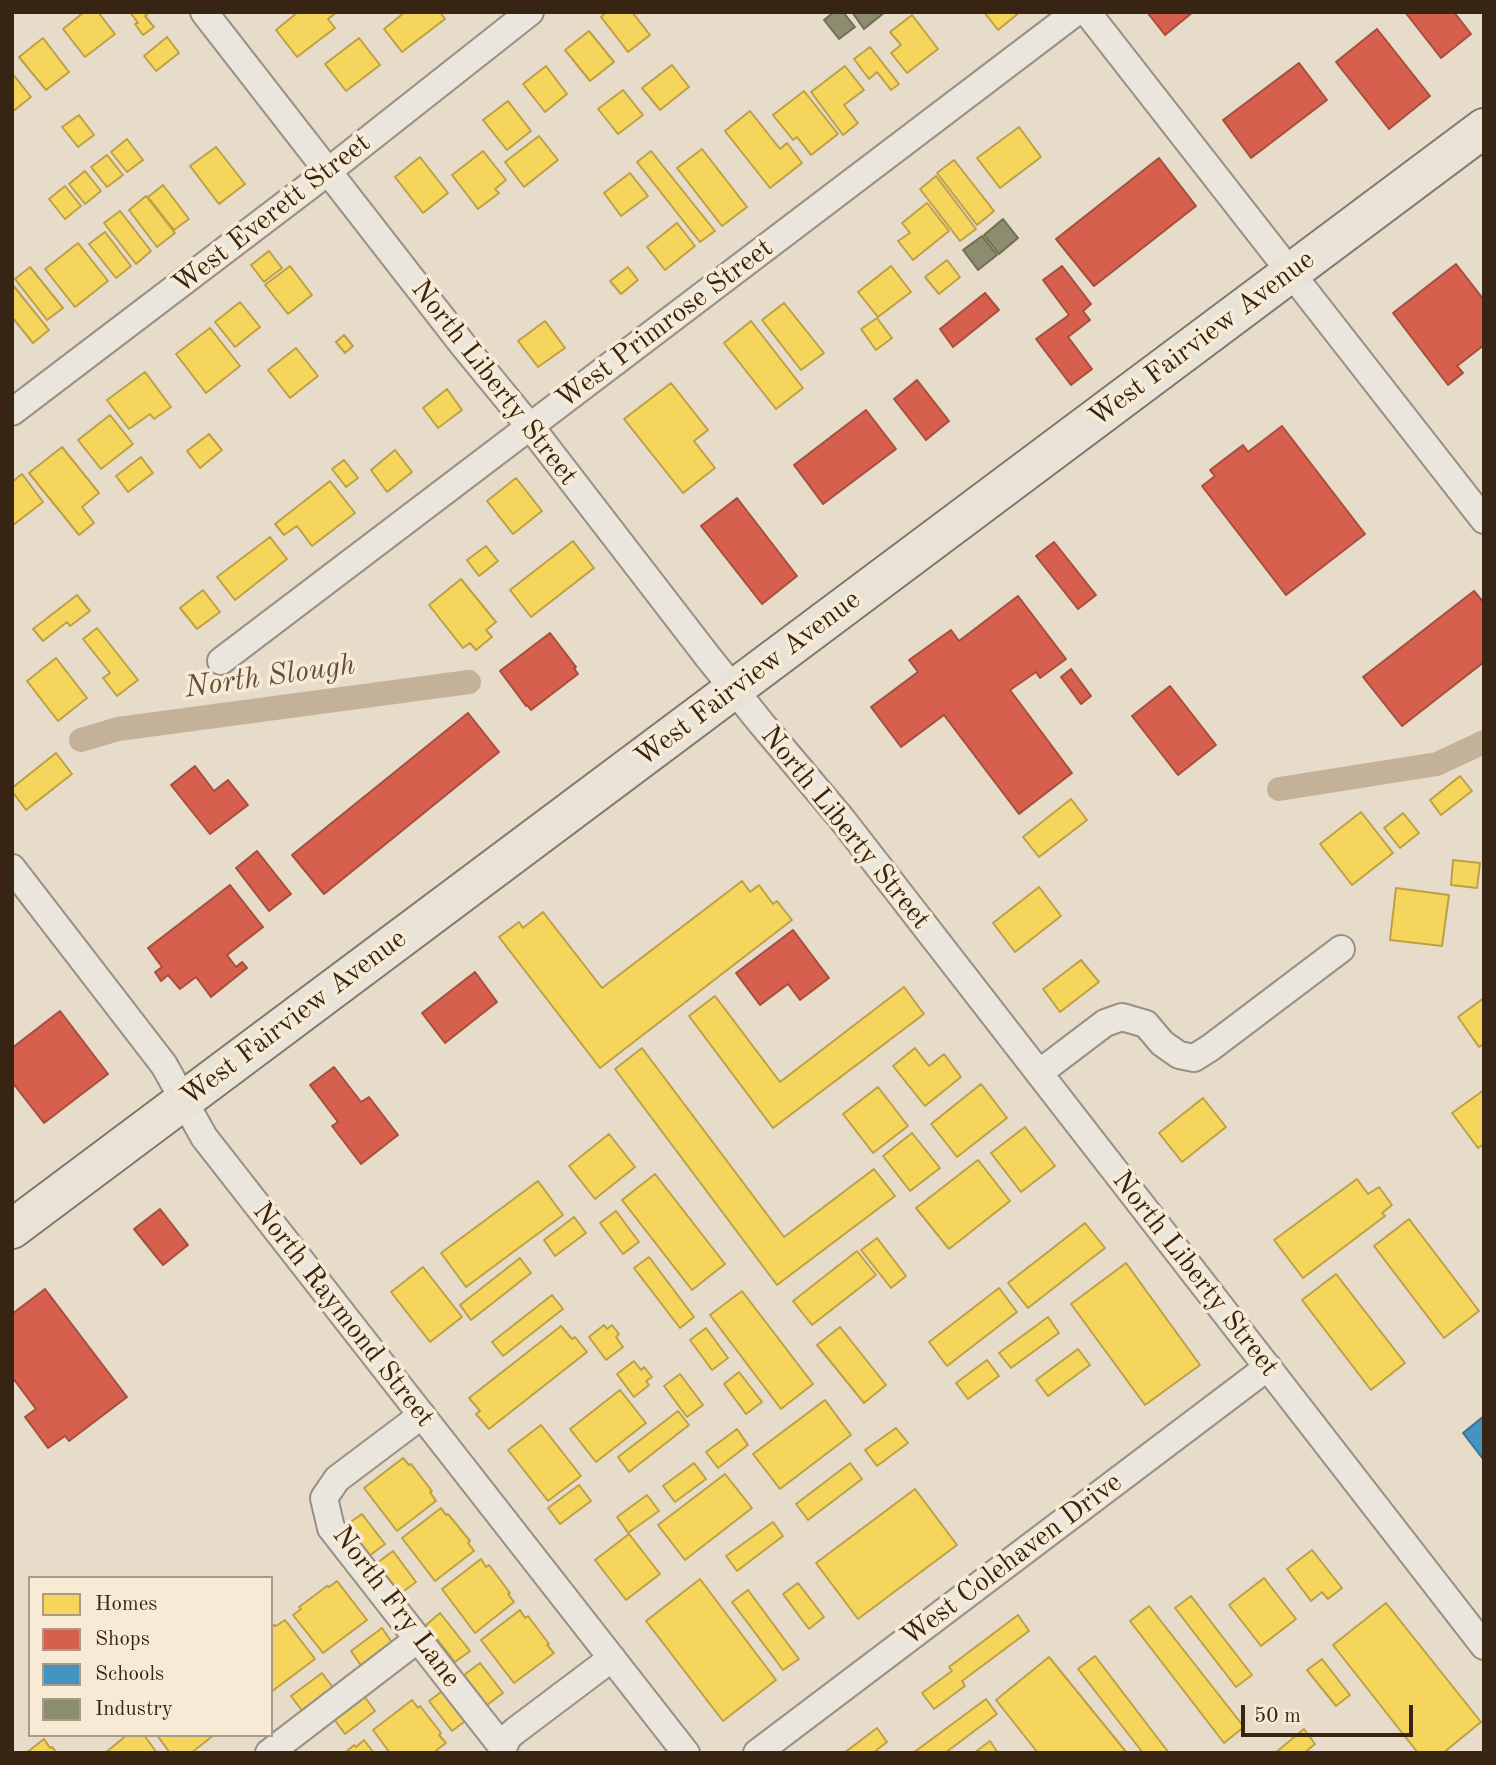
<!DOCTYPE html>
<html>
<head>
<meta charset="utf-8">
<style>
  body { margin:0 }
  #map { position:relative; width:1496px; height:1765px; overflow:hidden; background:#e7dcca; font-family:"Old Standard TT",serif }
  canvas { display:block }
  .frame { position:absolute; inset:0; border:14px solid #372413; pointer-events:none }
  .legend { position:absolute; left:28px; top:1576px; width:245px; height:161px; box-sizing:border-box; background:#f7ebd5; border:2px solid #aa9b87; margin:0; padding:9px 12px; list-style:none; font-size:21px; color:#372413 }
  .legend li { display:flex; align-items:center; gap:14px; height:35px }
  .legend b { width:35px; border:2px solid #aa9b87 }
  .scale { position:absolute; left:1241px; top:1705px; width:172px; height:32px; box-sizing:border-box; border:4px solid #372413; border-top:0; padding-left:9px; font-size:21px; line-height:24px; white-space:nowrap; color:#372413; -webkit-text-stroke:5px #f7ebd5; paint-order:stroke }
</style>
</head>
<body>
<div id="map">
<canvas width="1496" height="1765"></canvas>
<div class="frame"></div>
<ul class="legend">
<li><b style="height:19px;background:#f6d55c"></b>Homes</li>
<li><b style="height:19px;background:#d6604d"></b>Shops</li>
<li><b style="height:19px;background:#4393c3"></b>Schools</li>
<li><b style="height:19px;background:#8c8c6e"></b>Industry</li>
</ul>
<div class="scale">50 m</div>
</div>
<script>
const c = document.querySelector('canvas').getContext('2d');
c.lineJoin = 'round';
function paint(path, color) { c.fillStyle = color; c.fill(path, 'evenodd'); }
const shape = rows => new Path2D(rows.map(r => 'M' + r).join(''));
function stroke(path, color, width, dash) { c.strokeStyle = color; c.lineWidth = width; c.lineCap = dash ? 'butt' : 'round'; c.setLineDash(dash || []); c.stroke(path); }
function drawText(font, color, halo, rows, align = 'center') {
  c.font = font + ' "Old Standard TT",serif'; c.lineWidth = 7; c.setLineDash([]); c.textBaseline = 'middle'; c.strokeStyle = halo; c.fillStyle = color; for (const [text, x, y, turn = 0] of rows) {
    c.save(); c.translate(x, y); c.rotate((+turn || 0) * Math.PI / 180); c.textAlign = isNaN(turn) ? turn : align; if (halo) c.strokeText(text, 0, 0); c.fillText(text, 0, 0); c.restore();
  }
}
const homes = shape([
  [84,12,98,12,115,34,85,57,63,29,84,12],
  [130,12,150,12,145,16,154,27,143,35,135,24,138,23,130,12],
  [298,12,337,12,328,19,335,28,297,57,276,30,298,12],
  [405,12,440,12,445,19,402,52,384,29,405,12],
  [606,12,632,12,650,35,628,52,601,17,606,12],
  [984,12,1020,12,998,30,984,12],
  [912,15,938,49,907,73,891,53,901,45,890,32,912,15],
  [589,31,614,62,590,81,565,50,589,31],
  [167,37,179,53,156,71,144,56,167,37],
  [43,38,69,72,46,90,19,57,43,38],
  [359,38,380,65,346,91,325,64,359,38],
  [870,47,899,84,891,90,877,72,869,79,854,59,870,47],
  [672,65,689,87,660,110,642,88,672,65],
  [546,66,567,94,545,112,523,84,546,66],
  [845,66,864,90,844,105,858,123,843,135,811,92,845,66],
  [12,73,31,97,12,112,12,73],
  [623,90,643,115,618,134,598,109,623,90],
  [804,91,838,134,811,155,797,137,793,140,773,115,804,91],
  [508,101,531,131,507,150,483,120,508,101],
  [750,111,780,149,787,143,802,163,770,188,725,131,750,111],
  [79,115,94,135,78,147,62,127,79,115],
  [1019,127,1041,157,1000,188,977,158,1019,127],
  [539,136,558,160,524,187,505,162,539,136],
  [127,139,143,160,127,172,111,152,127,139],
  [216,147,245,184,219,204,190,166,216,147],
  [702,149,747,207,722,226,677,168,702,149],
  [483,151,506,180,495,189,499,193,478,209,452,175,483,151],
  [651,151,715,231,700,242,637,162,651,151],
  [107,155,123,175,107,187,91,167,107,155],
  [420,157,448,193,423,213,395,177,420,157],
  [954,160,994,211,977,225,937,173,954,160],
  [85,171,101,191,85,204,69,184,85,171],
  [630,173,648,196,621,216,604,193,630,173],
  [936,176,976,229,960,241,920,189,936,176],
  [163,185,189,219,174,230,148,197,163,185],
  [65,186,81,206,65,219,49,199,65,186],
  [146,196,175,233,157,247,129,210,146,196],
  [927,203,949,231,913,260,898,241,910,233,902,223,927,203],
  [120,211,151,251,136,264,104,223,120,211],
  [677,223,695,246,665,270,647,247,677,223],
  [105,232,131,266,116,278,89,244,105,232],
  [78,243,108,281,75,307,45,269,78,243],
  [269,251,282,268,264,282,251,265,269,251],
  [947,260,960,277,939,294,925,277,947,260],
  [290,266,312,295,288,314,265,285,290,266],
  [891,266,911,292,878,317,858,292,891,266],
  [30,267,63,308,47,320,15,279,30,267],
  [628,267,638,280,621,294,610,281,628,267],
  [12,284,49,330,33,343,12,317,12,284],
  [240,302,260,327,235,347,215,322,240,302],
  [784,303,824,353,801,370,762,320,784,303],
  [877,318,892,338,876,350,861,329,877,318],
  [545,321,565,348,538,367,518,341,545,321],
  [751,321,803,388,776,409,724,343,751,321],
  [210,328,240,366,206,393,176,354,210,328],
  [344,335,353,346,345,353,336,342,344,335],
  [296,348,318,376,290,398,268,370,296,348],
  [145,372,171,407,154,419,150,414,129,429,107,400,145,372],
  [671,383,708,430,694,441,715,468,683,493,624,419,671,383],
  [447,389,462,410,438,428,423,408,447,389],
  [110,415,133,444,101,469,78,440,110,415],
  [209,434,222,450,200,468,187,451,209,434],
  [62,447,99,493,82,507,94,523,79,535,29,473,62,447],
  [395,450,412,472,387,492,371,470,395,450],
  [141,457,153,473,128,492,116,476,141,457],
  [344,460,358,478,346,487,332,469,344,460],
  [22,474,43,502,12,526,12,482,22,474],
  [516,478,542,511,513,534,487,501,516,478],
  [330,481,355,513,312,546,297,526,284,535,275,524,330,481],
  [270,537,287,559,235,600,217,577,270,537],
  [573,541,594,568,531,617,510,590,573,541],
  [486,546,498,561,479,576,467,560,486,546],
  [461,579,496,622,486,630,492,637,476,650,470,643,463,648,429,605,461,579],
  [203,590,220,612,197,629,180,608,203,590],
  [77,595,90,611,70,626,67,622,43,641,33,629,77,595],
  [97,628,138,680,117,696,103,678,110,673,83,639,97,628],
  [56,658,87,698,58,721,27,681,56,658],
  [56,753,72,774,26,810,12,791,12,788,56,753],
  [1460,776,1472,791,1441,815,1430,800,1460,776],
  [1071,799,1087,820,1039,857,1023,837,1071,799],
  [1361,812,1393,853,1352,885,1320,844,1361,812],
  [1403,813,1419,833,1400,848,1384,828,1403,813],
  [1453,860,1480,863,1477,888,1451,885,1453,860],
  [742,881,750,892,759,885,773,904,777,901,792,920,600,1068,499,937,519,922,523,928,543,912,602,988,742,881],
  [1039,887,1061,916,1015,952,993,923,1039,887],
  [1396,888,1449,895,1442,946,1390,940,1396,888],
  [1081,960,1099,982,1060,1012,1043,989,1081,960],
  [904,987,924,1014,773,1128,689,1016,715,996,780,1082,904,987],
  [1484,998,1484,1044,1479,1047,1458,1017,1484,998],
  [642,1048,784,1237,874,1169,895,1196,777,1285,615,1069,642,1048],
  [915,1048,929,1066,944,1054,961,1077,925,1106,893,1066,915,1048],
  [981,1084,1007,1118,957,1157,931,1124,981,1084],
  [878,1087,908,1126,873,1153,843,1114,878,1087],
  [1484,1090,1484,1144,1478,1148,1452,1113,1484,1090],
  [1203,1098,1226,1127,1182,1162,1159,1133,1203,1098],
  [1025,1127,1055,1166,1021,1192,991,1153,1025,1127],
  [912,1133,940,1168,910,1191,883,1156,912,1133],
  [609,1134,635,1167,595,1199,569,1166,609,1134],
  [978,1160,1010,1201,949,1249,916,1208,978,1160],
  [655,1174,725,1264,692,1290,622,1200,655,1174],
  [1357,1179,1368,1194,1379,1187,1392,1205,1382,1213,1385,1216,1303,1278,1274,1240,1357,1179],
  [538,1181,563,1215,466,1287,441,1253,538,1181],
  [616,1211,639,1242,623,1254,600,1223,616,1211],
  [574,1217,586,1233,555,1256,544,1240,574,1217],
  [1409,1219,1479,1311,1444,1338,1374,1246,1409,1219],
  [1085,1223,1105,1248,1028,1308,1008,1283,1085,1223],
  [877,1238,906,1276,891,1288,861,1250,877,1238],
  [857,1251,876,1275,812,1325,793,1301,857,1251],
  [649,1257,694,1317,680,1328,634,1268,649,1257],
  [520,1258,531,1273,471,1320,460,1305,520,1258],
  [1126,1263,1200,1365,1145,1405,1071,1304,1126,1263],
  [423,1267,462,1317,430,1342,391,1292,423,1267],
  [1336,1274,1405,1363,1371,1390,1302,1300,1336,1274],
  [999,1288,1017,1312,947,1366,929,1342,999,1288],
  [742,1291,813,1384,781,1409,710,1315,742,1291],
  [552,1295,563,1309,503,1356,492,1342,552,1295],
  [1048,1317,1059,1333,1011,1368,999,1353,1048,1317],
  [604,1325,607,1329,612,1325,619,1334,616,1337,623,1347,606,1360,589,1337,604,1325],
  [561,1326,572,1339,575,1337,587,1352,489,1429,476,1414,480,1411,469,1398,561,1326],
  [840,1327,886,1385,864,1403,817,1345,840,1327],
  [706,1328,728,1358,712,1370,690,1340,706,1328],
  [1078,1349,1090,1365,1048,1396,1036,1380,1078,1349],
  [987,1360,999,1376,968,1399,956,1383,987,1360],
  [634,1361,641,1370,644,1367,652,1377,646,1381,649,1385,634,1397,617,1374,634,1361],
  [739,1372,762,1402,746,1414,724,1384,739,1372],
  [680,1374,703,1405,687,1417,664,1386,680,1374],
  [620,1390,646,1423,596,1462,570,1429,620,1390],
  [825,1400,851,1435,780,1489,753,1454,825,1400],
  [678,1411,689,1425,629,1472,618,1457,678,1411],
  [541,1425,581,1476,548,1501,508,1450,541,1425],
  [896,1428,908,1443,877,1466,865,1450,896,1428],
  [737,1429,748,1445,718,1468,706,1452,737,1429],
  [403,1458,409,1465,411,1464,432,1491,430,1492,436,1501,397,1531,364,1488,403,1458],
  [694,1463,706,1479,675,1502,663,1486,694,1463],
  [850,1463,862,1479,808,1520,796,1504,850,1463],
  [725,1474,752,1508,685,1560,658,1525,725,1474],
  [579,1485,591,1501,560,1524,548,1508,579,1485],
  [915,1489,957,1545,858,1619,816,1563,915,1489],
  [647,1495,659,1511,628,1533,617,1517,647,1495],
  [441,1508,446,1515,448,1514,470,1541,468,1543,474,1551,435,1581,402,1538,441,1508],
  [362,1514,385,1544,369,1556,346,1525,362,1514],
  [773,1522,783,1536,737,1571,726,1556,773,1522],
  [629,1534,660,1574,626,1600,595,1560,629,1534],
  [1312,1550,1342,1588,1328,1599,1322,1592,1311,1601,1287,1569,1312,1550],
  [393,1551,416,1582,400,1594,377,1563,393,1551],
  [481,1559,486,1567,489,1565,510,1593,508,1594,514,1602,475,1633,442,1589,481,1559],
  [1264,1578,1296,1619,1261,1646,1229,1605,1264,1578],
  [700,1579,776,1680,723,1721,646,1621,700,1579],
  [337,1581,367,1620,323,1653,293,1615,301,1609,299,1607,327,1586,329,1587,337,1581],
  [798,1583,824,1617,809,1629,783,1594,798,1583],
  [748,1590,799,1659,783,1670,732,1602,748,1590],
  [1191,1596,1252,1675,1236,1687,1175,1608,1191,1596],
  [1386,1603,1481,1722,1443,1753,1418,1753,1333,1645,1386,1603],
  [1149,1606,1244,1727,1224,1743,1130,1621,1149,1606],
  [520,1610,525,1618,528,1616,549,1644,547,1645,554,1653,514,1683,481,1640,520,1610],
  [440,1613,470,1651,455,1662,426,1625,440,1613],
  [1018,1615,1029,1631,962,1681,965,1686,934,1709,922,1693,952,1671,949,1667,1018,1615],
  [285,1620,315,1659,271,1692,271,1627,275,1625,276,1626,285,1620],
  [382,1628,393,1644,362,1667,351,1651,382,1628],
  [1095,1656,1169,1753,1143,1753,1078,1669,1095,1656],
  [1049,1657,1127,1753,1038,1753,996,1700,1049,1657],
  [1322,1659,1350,1695,1336,1706,1307,1670,1322,1659],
  [480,1663,503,1693,487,1705,464,1675,480,1663],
  [322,1673,334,1689,303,1712,291,1696,322,1673],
  [445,1689,468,1719,452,1731,429,1701,445,1689],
  [364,1696,375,1711,345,1734,333,1718,364,1696],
  [986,1699,997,1714,945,1753,913,1753,986,1699],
  [412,1700,418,1708,420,1706,441,1733,439,1735,446,1743,433,1753,390,1753,373,1730,412,1700],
  [877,1728,887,1742,873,1753,844,1753,877,1728],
  [1304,1729,1315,1744,1304,1753,1275,1753,1304,1729],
  [127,1735,144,1735,157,1753,105,1753,127,1735],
  [157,1735,214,1735,191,1753,170,1753,157,1735],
  [44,1739,50,1748,52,1747,57,1753,26,1753,44,1739],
  [364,1740,374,1753,345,1753,354,1745,356,1747,364,1740],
  [990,1741,998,1753,974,1753,990,1741]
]);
paint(homes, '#f6d55c');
stroke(homes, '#bda046', 2);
const shops = shape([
  [1147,12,1193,12,1165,35,1147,12],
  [1405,12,1454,12,1471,34,1441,58,1405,12],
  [1377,29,1430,96,1389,129,1336,62,1377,29],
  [1299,63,1327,100,1251,158,1223,120,1299,63],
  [1159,158,1196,206,1094,286,1056,239,1159,158],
  [1456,264,1484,300,1484,345,1457,366,1463,373,1448,385,1393,313,1456,264],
  [1062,266,1091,304,1083,311,1090,320,1068,337,1092,369,1071,385,1036,339,1069,315,1043,280,1062,266],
  [985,293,999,310,953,347,940,329,985,293],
  [917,380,949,421,926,440,894,399,917,380],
  [866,410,896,449,823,504,794,465,866,410],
  [1282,426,1365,534,1286,595,1202,486,1215,476,1210,470,1243,445,1248,452,1282,426],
  [737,498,797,576,762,604,701,526,737,498],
  [1054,542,1096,595,1078,609,1036,556,1054,542],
  [1474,591,1484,603,1484,662,1402,726,1363,677,1474,591],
  [1018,596,1066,659,1040,678,1036,672,1010,690,1072,773,1019,814,944,715,901,747,871,707,918,672,909,660,951,630,959,641,1018,596],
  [550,633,576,667,574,668,578,674,531,710,527,705,526,706,500,671,550,633],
  [1071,669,1091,696,1081,704,1061,677,1071,669],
  [1170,686,1216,745,1178,775,1132,716,1170,686],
  [468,713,499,752,324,894,292,855,468,713],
  [195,766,214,791,228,780,248,805,210,834,171,785,195,766],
  [257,851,291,894,269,911,236,868,257,851],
  [230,885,263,927,227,955,236,967,242,962,247,968,211,997,196,977,180,989,168,975,161,981,155,972,162,967,148,948,230,885],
  [793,930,829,978,800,1000,788,984,760,1005,736,973,793,930],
  [475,972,497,1002,445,1043,422,1013,475,972],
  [60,1011,108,1074,44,1123,12,1082,12,1048,60,1011],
  [334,1067,361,1102,369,1097,398,1135,361,1164,332,1126,338,1122,310,1085,334,1067],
  [160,1209,188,1245,163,1265,134,1229,160,1209],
  [45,1289,127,1397,69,1441,65,1436,48,1448,25,1417,36,1409,12,1377,12,1314,45,1289]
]);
paint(shops, '#d6604d');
stroke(shops, '#a64e3c', 2);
const schools = shape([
  [1484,1416,1484,1458,1483,1459,1463,1433,1484,1416]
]);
paint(schools, '#4393c3');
stroke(schools, '#3f728e', 2);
const industry = shape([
  [834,12,843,12,855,27,839,39,824,20,834,12],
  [852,12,885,12,864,29,852,12],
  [1003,219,1018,238,999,254,984,235,1003,219],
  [982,236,997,255,978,270,963,250,982,236]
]);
paint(industry, '#8c8c6e');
stroke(industry, '#726d53', 2);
stroke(shape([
  [81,740,118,729,469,682],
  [1279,789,1437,764,1484,742]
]), '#c3b299', 24);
const minor = shape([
  [204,12,463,345,540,439,708,657,761,723,841,818,1484,1646],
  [1087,12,1484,520],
  [12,412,312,184,530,12],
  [221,661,1076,12],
  [12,868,164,1065,204,1137,686,1753],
  [1039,1073,1105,1023,1122,1017,1146,1024,1162,1043,1179,1055,1194,1058,1210,1048,1341,949],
  [422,1415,337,1479,324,1498,331,1528,503,1748],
  [269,1753,418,1639],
  [502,1753,503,1748,508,1737,515,1731,612,1658],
  [757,1753,1268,1367]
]);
const primary = shape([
  [12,1229,1484,128]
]);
stroke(minor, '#999084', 30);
stroke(primary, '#80776c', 42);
stroke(minor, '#ebe6dd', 26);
stroke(primary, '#e8e2d7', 38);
drawText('28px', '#372413', '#f7ebd5', [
  ["West Everett Street",272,214,-38],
  ["West Primrose Street",665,324,-37],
  ["West Fairview Avenue",1202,339,-37],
  ["North Liberty Street",494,383,52],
  ["West Fairview Avenue",748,679,-37],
  ["North Liberty Street",845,828,51],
  ["West Fairview Avenue",294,1018,-37],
  ["North Liberty Street",1195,1274,52],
  ["North Raymond Street",343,1315,52],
  ["West Colehaven Drive",1012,1560,-37],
  ["North Fry Lane",396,1607,53]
]);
drawText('italic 30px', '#624f3b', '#f7ebd5', [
  ["North Slough",270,677,-8]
]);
</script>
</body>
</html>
